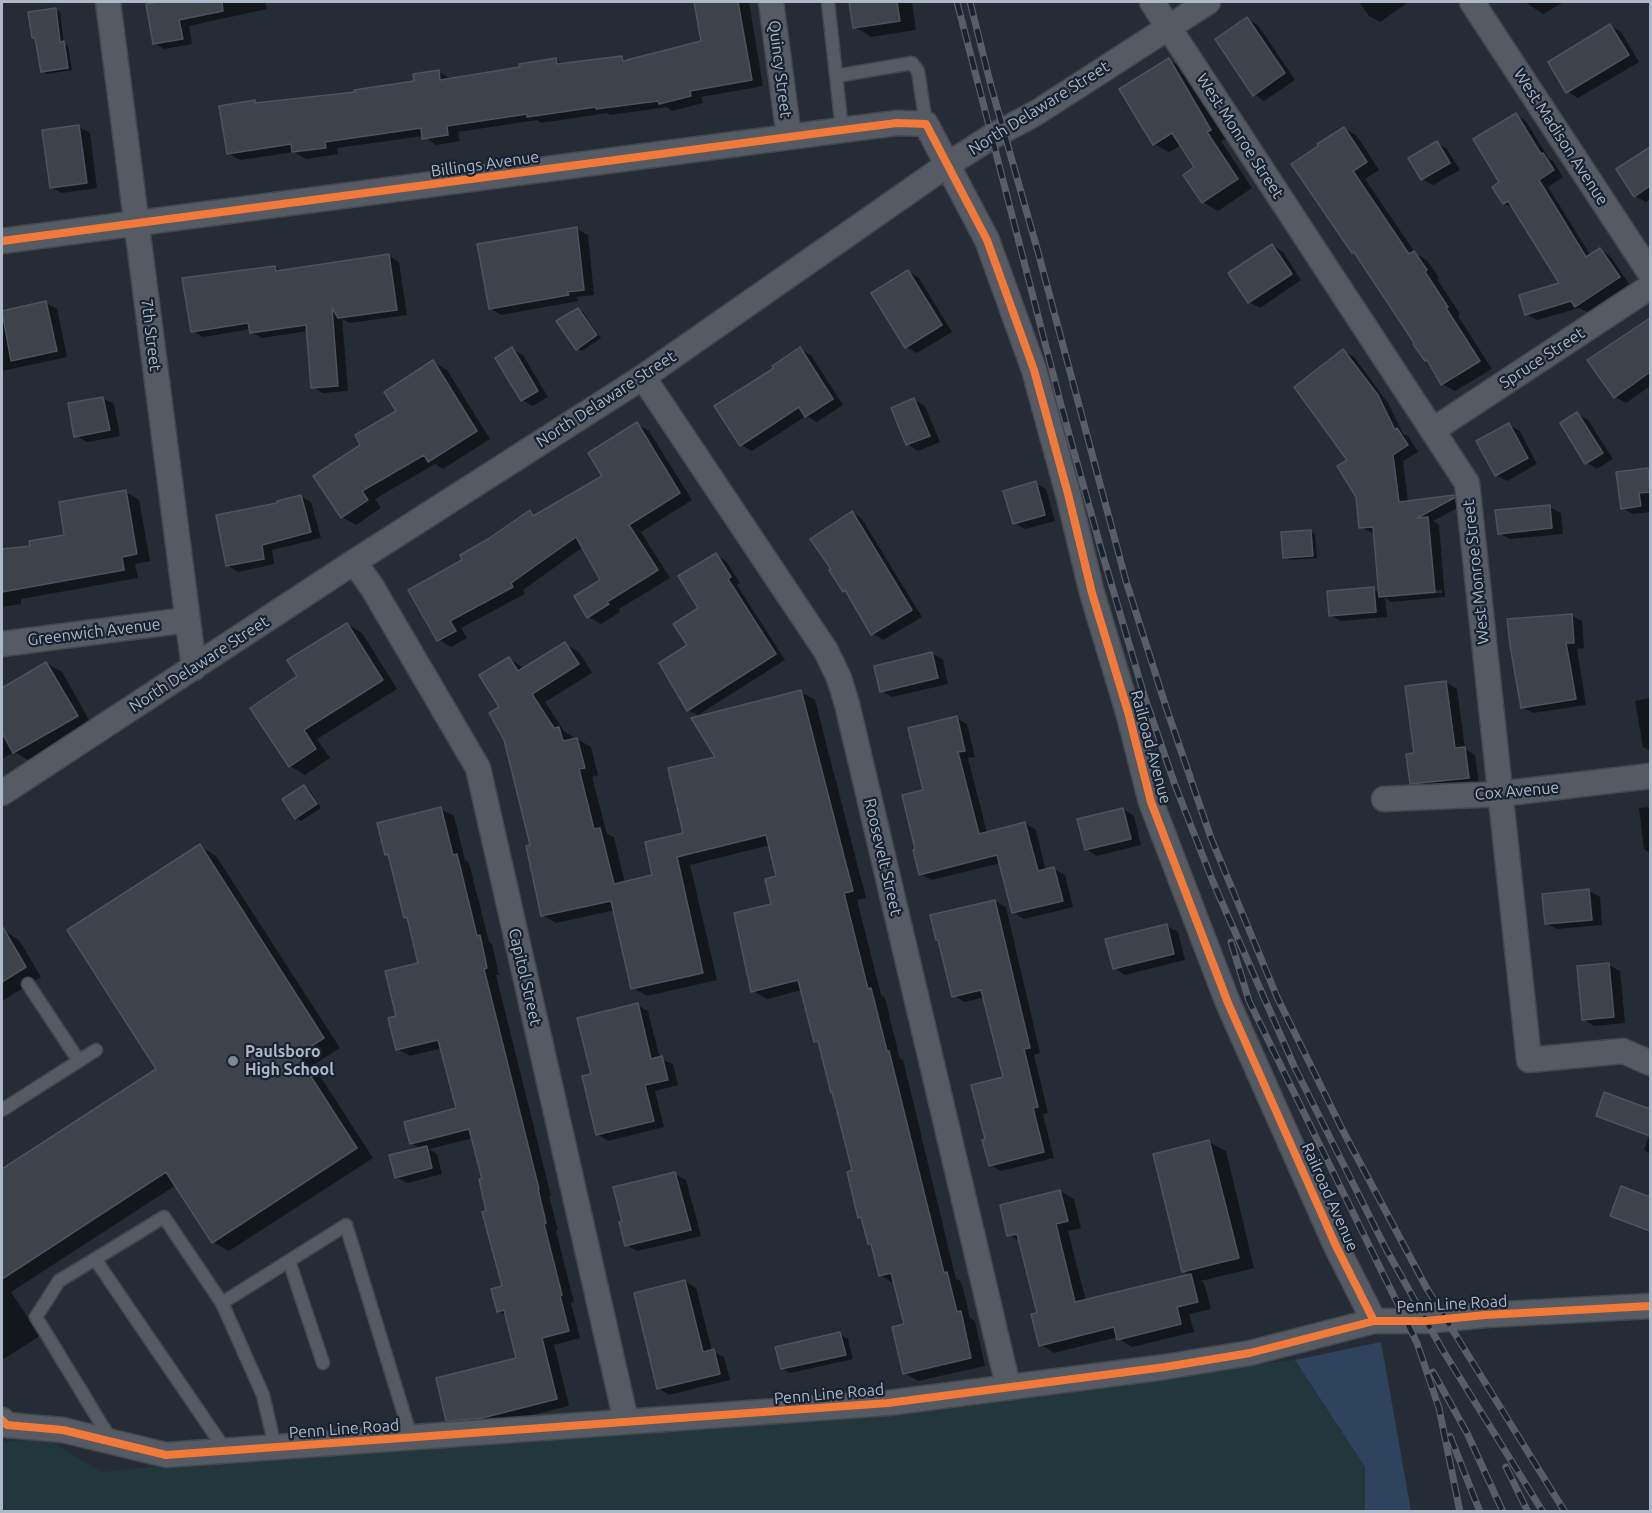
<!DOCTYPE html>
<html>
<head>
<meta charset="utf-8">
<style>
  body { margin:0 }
  #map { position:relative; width:1652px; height:1513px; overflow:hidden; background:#252c35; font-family:Ubuntu,sans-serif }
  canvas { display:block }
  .frame { position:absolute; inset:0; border:3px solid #adb8c8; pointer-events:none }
</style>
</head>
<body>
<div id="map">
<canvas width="1652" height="1513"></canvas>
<div class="frame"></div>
</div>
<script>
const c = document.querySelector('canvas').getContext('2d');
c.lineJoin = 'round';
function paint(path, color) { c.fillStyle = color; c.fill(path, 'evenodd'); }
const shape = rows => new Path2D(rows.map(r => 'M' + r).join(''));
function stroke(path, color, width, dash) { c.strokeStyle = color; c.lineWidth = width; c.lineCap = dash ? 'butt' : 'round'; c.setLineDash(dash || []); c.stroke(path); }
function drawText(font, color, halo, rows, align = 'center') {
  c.font = font + ' Ubuntu,sans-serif'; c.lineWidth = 4.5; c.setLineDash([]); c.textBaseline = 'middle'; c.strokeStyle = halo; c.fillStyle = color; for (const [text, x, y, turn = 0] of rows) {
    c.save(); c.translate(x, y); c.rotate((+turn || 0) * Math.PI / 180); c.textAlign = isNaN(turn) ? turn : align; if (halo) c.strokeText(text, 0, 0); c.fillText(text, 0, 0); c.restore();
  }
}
paint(shape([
  [1295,1360,1365,1467,1365,1512,2,1512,2,1442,45,1438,101,1472]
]), '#22373b');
paint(shape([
  [1381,1342,1411,1511,1365,1511,1365,1467,1295,1360]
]), '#2e435e');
paint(shape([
  [148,2,265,2,267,9,189,26,192,44,164,49,154,43],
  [696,2,749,2,763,86,701,97,703,103,672,111,667,107,610,115,607,113,541,123,537,120,458,132,460,141,436,145,423,136,337,148,338,154,306,159,294,152,240,160,228,153,255,102,259,104,356,93,415,82,438,72,452,79,521,69,556,60,565,65,622,57,628,61,703,42],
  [851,2,912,2,916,30,871,37,855,27],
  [1359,2,1404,2,1406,4,1380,22,1369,16],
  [1525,2,1564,2,1543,14],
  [55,9,60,12,64,44,68,46,72,70,47,74,42,71,37,40,33,38],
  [1247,19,1258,25,1295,80,1264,101,1254,94],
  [1610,25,1621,32,1639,62,1578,98,1568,92],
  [1169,60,1184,69,1226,139,1221,141,1252,188,1218,211,1203,202,1196,168,1182,145,1169,152,1154,144],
  [1516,115,1526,121,1549,159,1553,161,1563,177,1548,187,1591,256,1600,250,1610,256,1629,284,1587,312,1579,308,1537,320,1526,314,1561,284,1514,209,1504,203,1501,183],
  [79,127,90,133,97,188,62,193,51,187],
  [1344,128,1357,136,1379,170,1365,179,1416,254,1427,260,1439,278,1437,279,1460,314,1458,316,1492,369,1455,391,1442,384,1358,255,1353,252],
  [1437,143,1447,149,1460,170,1433,185,1422,179,1410,158],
  [1650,149,1650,199,1646,202,1635,196,1618,170],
  [577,229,588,235,594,295,576,297,578,301,501,315,490,308],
  [1272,245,1283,252,1301,280,1260,308,1249,302],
  [389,256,399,262,407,315,350,323,342,319,348,391,323,393,313,387,308,331,262,338,251,332,251,329,203,337,193,331,275,267,282,271],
  [908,271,919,278,952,332,917,353,906,347],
  [46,303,57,309,67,357,2,371,2,312],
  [578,309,583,312,601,338,582,351,577,348],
  [1650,320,1650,386,1626,403,1615,397,1590,361],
  [512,349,523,355,548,397,533,406,522,400],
  [800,349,811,355,843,405,817,422,806,416,752,451,741,445,776,368],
  [1343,351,1354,357,1388,403,1403,434,1408,436,1418,452,1403,461,1408,502,1454,496,1465,504,1433,521,1439,525,1445,597,1391,602,1385,598,1387,617,1341,621,1330,615,1373,589,1380,593,1375,533,1372,533,1361,527,1357,496,1349,460],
  [1442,590,1442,593,1389,597,1389,594],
  [433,362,447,370,490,439,443,469,435,464,375,499,381,508,356,525,342,517,362,445,398,412],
  [103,398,114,404,120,436,87,442,76,436],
  [914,400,925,406,940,442,918,451,908,444],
  [1577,414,1588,420,1613,459,1597,469,1587,463],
  [637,424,649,431,692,500,641,532,670,578,619,609,620,612,601,624,589,617,602,580,583,547,523,590,525,594,461,628,467,638,451,647,439,640,410,591,464,560,530,512,536,516,604,476],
  [1509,425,1520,431,1537,464,1507,481,1496,475],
  [1647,469,1650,471,1650,512,1633,514,1622,508],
  [1035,483,1046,489,1055,521,1025,529,1014,523],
  [126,492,139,500,150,561,135,564,138,578,21,599,21,604,2,607,2,550,31,547,66,536],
  [300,496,311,502,321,538,272,550,274,564,238,572,227,565,279,504],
  [1550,507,1561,513,1563,534,1510,539,1499,533],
  [852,512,862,519,922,617,883,640,872,633,849,594,844,591],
  [1310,531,1315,534,1317,558,1289,560,1285,557],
  [716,555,726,561,740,583,737,585,785,660,698,715,688,710,689,646],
  [1571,615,1582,621,1584,648,1577,649,1586,705,1533,713,1522,707],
  [347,624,362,633,397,689,317,739,330,758,305,775,290,766,252,709,299,677],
  [565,644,579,652,592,673,545,702,564,731,573,737,574,740,577,739,591,747,598,775,592,777,607,834,614,837,625,883,654,876,685,834,717,758,801,692,815,700,866,898,857,900,881,995,885,998,900,1059,903,1060,956,1279,961,1281,970,1318,975,1321,985,1366,918,1381,904,1373,905,1325,895,1284,880,1275,873,1246,869,1244,863,1219,860,1217,854,1172,820,1044,815,1041,802,990,767,999,753,991,778,877,770,845,690,865,717,980,647,996,633,988,615,910,556,923,542,915,532,846,501,707,509,658,525,669],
  [932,653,943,660,948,684,892,697,882,691],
  [46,663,62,672,92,725,30,761,14,752,2,759,2,689],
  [1446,682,1457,689,1465,749,1475,755,1479,783,1422,789,1411,783,1415,755],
  [1650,698,1650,751,1643,747,1635,701],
  [956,718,967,724,975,757,968,758,987,833,1025,823,1036,830,1046,871,1054,869,1065,875,1073,907,1024,919,1013,912,1001,863,931,880,920,874,925,791],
  [304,787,309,789,321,808,301,821,296,818],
  [1650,807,1650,853,1644,849,1639,808],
  [441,809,454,816,465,860,469,863,489,942,492,944,499,975,496,975,551,1196,549,1196,558,1230,556,1230,574,1302,571,1303,580,1338,554,1345,569,1406,495,1424,460,1427,448,1420,518,1359,507,1316,498,1311,503,1287,484,1180,473,1138,429,1149,437,1154,442,1174,407,1183,396,1177,421,1149,411,1143,458,1109,442,1048,410,1056,397,1049,398,1017,420,964,391,856,386,854],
  [1123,809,1134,816,1141,845,1097,856,1086,849],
  [200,846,216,856,340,1048,313,1065,373,1158,229,1251,213,1242,176,1185,11,1292,40,1336,2,1360,2,1171,158,1069],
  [1589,891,1600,897,1602,925,1557,929,1546,923],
  [995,901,1006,907,1040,1053,1034,1055,1048,1113,1043,1114,1054,1158,1001,1171,990,1165,987,1140,1005,1078,985,997,965,1002,954,996],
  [1167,926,1178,932,1185,960,1125,975,1114,968],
  [3,930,19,940,41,977,2,1001],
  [1609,965,1620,971,1625,1023,1594,1026,1583,1019],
  [637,1005,648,1011,660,1059,673,1064,678,1085,655,1091,664,1127,608,1141,597,1134,592,1075],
  [1605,1094,1650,1110,1650,1154,1644,1150,1649,1136,1608,1121,1598,1115],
  [1209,1142,1226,1151,1254,1268,1201,1281,1204,1283,1211,1309,1189,1314,1194,1332,1132,1347,1119,1339,1118,1337,1054,1353,1041,1345,1039,1314,1021,1242,1009,1235,1060,1191,1074,1199,1081,1228,1068,1231,1086,1301,1190,1275,1183,1271],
  [675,1174,686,1180,701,1236,637,1251,626,1245],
  [1621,1188,1650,1198,1650,1231,1612,1215],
  [685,1281,696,1288,712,1351,724,1357,730,1380,669,1395,658,1388],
  [840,1334,848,1339,853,1359,790,1373,782,1368]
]), '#0007');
const building = shape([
  [161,2,222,2,223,11,179,20,183,39,153,44,146,4,161,2],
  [694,2,738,2,752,80,690,91,691,96,659,104,658,101,596,109,596,107,527,117,527,114,447,126,448,135,422,139,421,128,325,142,326,148,292,152,291,144,227,154,219,106,255,100,255,103,355,92,354,90,414,81,413,74,439,70,440,80,520,67,519,64,556,58,557,64,622,56,623,61,701,41,694,2],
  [849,2,897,2,900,21,853,28,849,2],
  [56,8,60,42,64,41,68,68,41,72,35,38,32,38,28,12,56,8],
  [1247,17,1285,73,1253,96,1215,39,1247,17],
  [1610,24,1629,55,1566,93,1548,62,1610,24],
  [1169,58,1211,130,1207,132,1238,179,1202,203,1183,175,1194,167,1172,133,1153,145,1119,89,1169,58],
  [1516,113,1541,154,1543,153,1554,170,1539,180,1586,257,1600,248,1620,277,1575,307,1571,301,1525,315,1519,295,1559,283,1508,201,1503,204,1492,187,1499,182,1473,139,1516,113],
  [79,125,87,183,50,188,42,130,79,125],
  [1344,127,1367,162,1353,171,1409,254,1414,251,1427,270,1425,272,1448,307,1446,308,1480,361,1441,385,1427,360,1425,361,1413,344,1414,343,1397,317,1354,252,1352,253,1291,164,1318,146,1317,144,1344,127],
  [1437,141,1450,163,1421,180,1408,158,1437,141],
  [1650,147,1650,186,1634,197,1616,169,1650,147],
  [577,227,584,290,567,292,569,295,489,309,477,244,577,227],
  [1272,244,1292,274,1248,303,1228,273,1272,244],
  [389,254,397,310,338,318,332,308,338,386,311,388,306,325,250,333,248,323,191,332,182,278,275,266,276,271,389,254],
  [908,270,942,325,905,348,871,293,908,270],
  [46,301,57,351,11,361,2,311,46,301],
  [578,308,597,335,576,350,556,321,578,308],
  [1650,318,1650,372,1614,398,1587,360,1650,318],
  [512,347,538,391,521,401,495,358,512,347],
  [800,347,833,399,805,417,799,407,740,446,714,406,774,368,772,366,800,347],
  [1343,349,1378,395,1395,430,1397,428,1408,445,1393,455,1399,502,1454,495,1454,498,1417,518,1428,517,1435,592,1379,597,1373,527,1359,528,1356,497,1337,466,1347,460,1294,387,1343,349],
  [433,360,477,431,428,462,424,455,362,491,368,500,341,518,313,476,360,445,355,435,396,411,384,392,433,360],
  [103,397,110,430,74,437,68,403,103,397],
  [914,398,930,436,906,445,891,408,914,398],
  [1577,412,1603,453,1585,464,1560,423,1577,412],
  [637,422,680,493,629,525,658,570,607,602,609,604,587,618,574,596,600,580,576,537,511,583,513,587,450,621,456,631,437,641,408,590,462,560,460,555,488,539,530,510,533,516,602,476,588,453,637,422],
  [1509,423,1528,458,1495,476,1476,441,1509,423],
  [1648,468,1650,492,1639,493,1641,506,1621,509,1616,472,1648,468],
  [1036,481,1045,515,1013,524,1003,491,1036,481],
  [126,490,137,554,122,557,124,570,2,592,2,549,30,546,29,541,64,535,59,502,126,490],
  [301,495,311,532,262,545,264,559,226,566,216,515,277,503,277,501,301,495],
  [1550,505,1552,528,1498,534,1495,510,1550,505],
  [852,511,912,610,871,635,845,590,843,592,829,570,831,569,810,539,852,511],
  [1311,530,1313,556,1283,558,1281,532,1311,530],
  [716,553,731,577,728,579,776,654,687,711,659,663,687,645,673,624,698,608,678,576,716,553],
  [1374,587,1376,612,1329,616,1327,591,1374,587],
  [1572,614,1574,643,1566,643,1576,699,1521,708,1510,645,1507,619,1572,614],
  [347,623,383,680,304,730,316,749,289,767,250,708,297,676,287,660,347,623],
  [565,642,579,664,532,694,554,728,559,727,563,741,577,738,585,768,579,769,594,829,600,828,614,884,652,875,645,842,683,833,668,768,715,757,691,718,801,690,853,891,844,893,868,989,871,988,887,1051,889,1051,944,1273,947,1272,957,1312,961,1311,971,1358,903,1374,892,1327,904,1324,891,1273,879,1276,871,1244,868,1244,861,1217,858,1218,847,1172,852,1170,832,1092,831,1093,818,1041,814,1042,798,980,751,992,734,913,771,904,765,879,776,876,766,835,677,857,703,973,631,989,611,901,541,916,526,846,530,845,504,740,489,713,499,707,479,675,509,657,518,671,565,642],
  [932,652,938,678,880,692,874,666,932,652],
  [46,662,78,716,13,753,2,733,2,688,46,662],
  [1446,681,1455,748,1465,747,1469,778,1410,784,1406,754,1414,753,1405,686,1446,681],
  [957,716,965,751,958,752,979,834,1025,822,1038,871,1054,867,1063,901,1012,913,997,855,919,875,913,850,915,849,902,795,923,790,908,728,957,716],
  [304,785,317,804,295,819,282,799,304,785],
  [441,807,453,855,457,854,477,936,480,935,487,968,484,969,539,1189,538,1189,546,1223,544,1224,562,1295,560,1296,569,1331,542,1338,557,1399,482,1418,446,1421,436,1378,516,1358,504,1310,497,1312,491,1289,502,1286,482,1212,486,1211,479,1179,482,1179,469,1129,410,1144,404,1122,456,1108,438,1040,396,1050,388,1018,396,1016,385,971,418,963,407,917,404,918,388,854,385,855,377,823,441,807],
  [1123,808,1131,839,1085,850,1077,819,1123,808],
  [200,844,324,1038,297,1055,357,1148,212,1243,166,1172,2,1279,2,1169,156,1069,67,930,200,844],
  [1589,889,1592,920,1545,924,1542,894,1589,889],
  [995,900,1030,1048,1024,1049,1038,1107,1033,1108,1044,1152,989,1166,982,1140,985,1139,971,1085,1003,1077,981,990,952,997,938,940,936,940,930,915,995,900],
  [1167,924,1174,954,1113,969,1105,939,1167,924],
  [2,926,26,967,2,982,2,926],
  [1609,963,1614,1017,1582,1020,1577,966,1609,963],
  [638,1003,651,1059,662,1056,668,1080,645,1085,654,1121,596,1135,582,1076,591,1074,577,1018,638,1003],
  [1604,1092,1650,1109,1650,1136,1596,1116,1604,1092],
  [1209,1140,1239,1258,1182,1272,1153,1154,1209,1140],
  [427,1146,432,1168,395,1178,389,1155,427,1146],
  [675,1172,691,1230,625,1246,619,1222,622,1222,613,1187,675,1172],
  [1621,1186,1650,1197,1650,1231,1610,1216,1621,1186],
  [1060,1190,1068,1221,1056,1224,1075,1302,1191,1274,1198,1302,1177,1307,1181,1324,1117,1340,1114,1327,1039,1346,1031,1314,1037,1313,1017,1234,1007,1236,1000,1205,1060,1190],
  [685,1280,703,1352,714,1349,720,1374,657,1389,634,1293,685,1280],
  [840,1332,846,1355,781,1369,775,1347,840,1332]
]);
paint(building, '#3d424b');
stroke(building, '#4c535d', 1.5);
const service = shape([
  [828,2,842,130],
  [836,76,912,63,918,71,926,124],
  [28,984,79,1061],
  [2,1110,96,1050],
  [95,1259,226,1451],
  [289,1261,323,1363],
  [222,1303,263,1395,275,1447],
  [111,1440,36,1317,59,1281,164,1217,222,1303,346,1225,411,1437]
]);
const minor = shape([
  [108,2,194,668],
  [771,2,789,137],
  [1152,2,1467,483,1529,1060,1623,1051,1650,1063],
  [1472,2,1650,273],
  [2,241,842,130,897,123,926,124,987,240,1034,370,1068,494,1092,593,1128,712,1151,802,1228,1003,1336,1246,1374,1321],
  [643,377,826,651,839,678,847,704,1008,1386],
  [1433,430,1650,287],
  [354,562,372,587,478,768,626,1421],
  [2,644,187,620],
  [2,793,354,562,643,377,947,165,991,137,1036,113,1208,2],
  [1384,799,1500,794,1650,776],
  [2,1420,7,1425,63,1430,166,1455,888,1403,1165,1367,1250,1353,1374,1321,1426,1321,1485,1315,1650,1306]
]);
stroke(service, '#43484f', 15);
stroke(minor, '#43484f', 27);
stroke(service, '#555a63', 12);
stroke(minor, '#555a63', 24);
const rail = shape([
  [957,2,1061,405,1101,549,1145,698,1175,785,1213,882,1295,1068,1386,1249,1442,1349,1543,1512],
  [970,2,991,86,1038,252,1126,581,1166,707,1211,838,1277,997,1342,1129,1426,1287,1565,1512],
  [1231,942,1249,1001,1417,1343,1439,1408,1460,1512],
  [1433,1372,1467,1433,1503,1512],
  [1450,1436,1480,1512],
  [1506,1467,1528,1512]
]);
stroke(rail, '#595e66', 7);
stroke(rail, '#182230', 4.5, [14]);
stroke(shape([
  [2,241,842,130,897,123,926,124,987,240,1034,370,1068,494,1092,593,1128,712,1151,802,1228,1003,1336,1246,1374,1321],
  [2,1420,7,1425,63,1430,166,1455,888,1403,1165,1367,1250,1353,1374,1321,1426,1321,1485,1315,1650,1306]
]), '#f17a3a', 8);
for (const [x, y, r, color] of [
  [233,1061,6,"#7d8795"]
]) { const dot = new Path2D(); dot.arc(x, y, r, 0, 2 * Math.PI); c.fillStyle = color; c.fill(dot); stroke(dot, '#182230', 2); }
drawText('16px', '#adb8c8', '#182230', [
  ["Quincy Street",780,69,83],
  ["North Delaware Street",1039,108,-32],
  ["West Monroe Street",1240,136,57],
  ["West Madison Avenue",1561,137,57],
  ["Billings Avenue",485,164,-8],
  ["7th Street",151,335,83],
  ["Spruce Street",1542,358,-33],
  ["North Delaware Street",606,399,-33],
  ["West Monroe Street",1476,572,-96],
  ["Greenwich Avenue",94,632,-7],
  ["North Delaware Street",199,664,-33],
  ["Railroad Avenue",1151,747,75],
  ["Cox Avenue",1517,791,-5],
  ["Roosevelt Street",883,857,77],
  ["Capitol Street",525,977,77],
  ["Railroad Avenue",1330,1197,66],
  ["Penn Line Road",1452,1304,-3],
  ["Penn Line Road",829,1394,-5],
  ["Penn Line Road",344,1429,-4]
]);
drawText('bold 16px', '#adb8c8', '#182230', [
  ["Paulsboro",245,1052],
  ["High School",245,1070]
], 'left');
</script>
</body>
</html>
